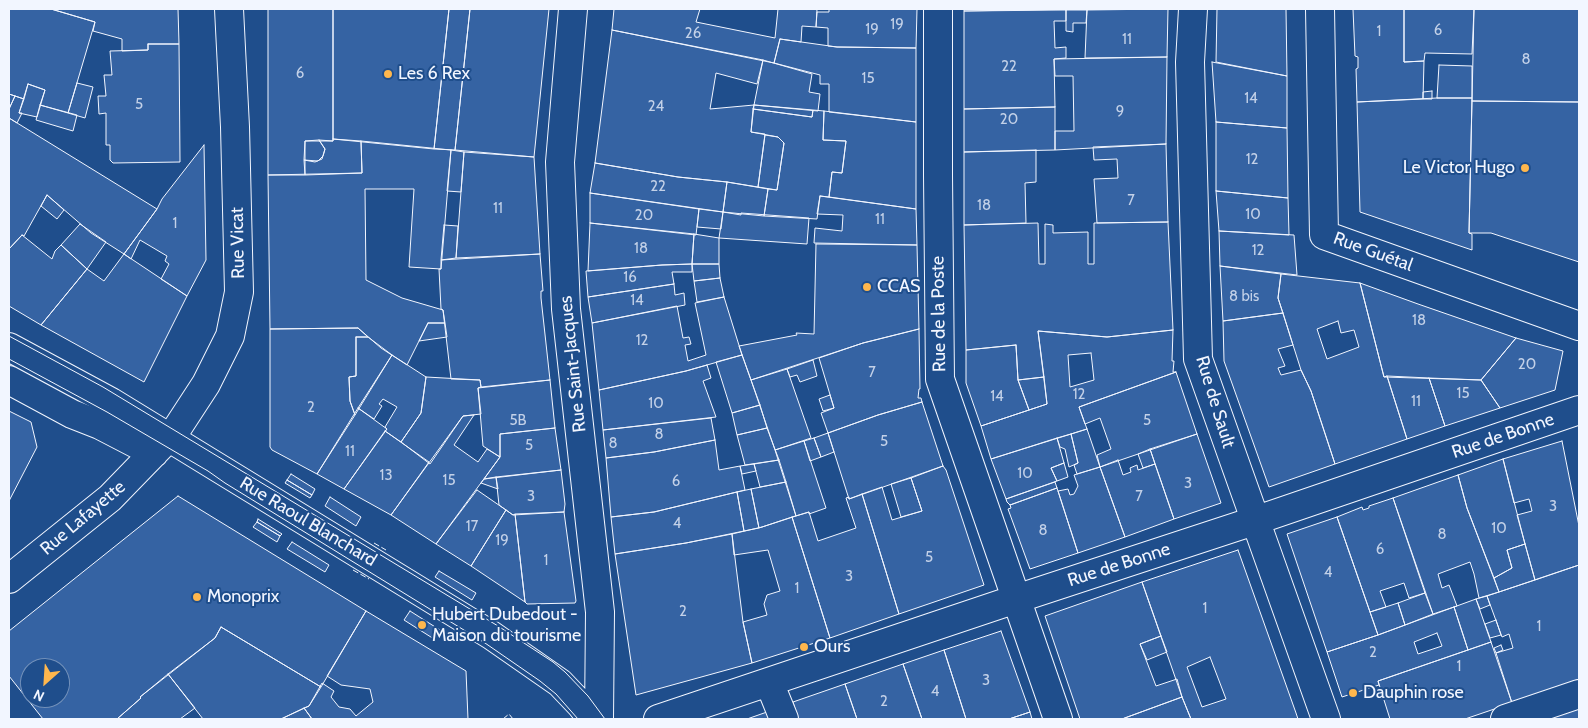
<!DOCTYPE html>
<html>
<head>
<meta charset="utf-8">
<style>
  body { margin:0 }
  #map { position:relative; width:1588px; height:728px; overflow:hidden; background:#1f4e8c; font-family:Cabin,sans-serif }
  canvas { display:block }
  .frame { position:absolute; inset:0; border:10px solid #f2f6ff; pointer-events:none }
  .north { position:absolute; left:20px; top:658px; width:50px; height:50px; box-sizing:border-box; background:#1f4e8c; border:1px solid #7391ba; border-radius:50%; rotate:206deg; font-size:14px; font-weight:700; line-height:20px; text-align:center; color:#f2f6ff }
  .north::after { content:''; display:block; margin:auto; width:18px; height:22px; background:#ffb74d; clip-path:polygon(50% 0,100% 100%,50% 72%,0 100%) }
</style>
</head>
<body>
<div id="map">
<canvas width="1588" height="728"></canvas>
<div class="frame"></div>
<div class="north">N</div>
</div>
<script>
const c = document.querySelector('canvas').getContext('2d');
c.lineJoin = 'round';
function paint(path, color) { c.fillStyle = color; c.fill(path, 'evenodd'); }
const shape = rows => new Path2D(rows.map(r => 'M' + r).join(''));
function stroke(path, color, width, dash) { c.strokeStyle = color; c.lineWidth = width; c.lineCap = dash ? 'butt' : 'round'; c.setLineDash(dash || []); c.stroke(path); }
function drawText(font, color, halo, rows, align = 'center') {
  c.font = font + ' Cabin,sans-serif'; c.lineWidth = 4; c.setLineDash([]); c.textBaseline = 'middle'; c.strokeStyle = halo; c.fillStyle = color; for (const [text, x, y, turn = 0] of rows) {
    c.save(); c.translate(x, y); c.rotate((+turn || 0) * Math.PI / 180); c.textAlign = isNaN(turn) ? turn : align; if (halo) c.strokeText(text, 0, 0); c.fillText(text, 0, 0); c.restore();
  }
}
const building = shape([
  [9,9,51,9,95,22,68,113,40,105,45,90,28,84,24,99,9,94,9,9],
  [51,9,178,9,179,44,148,44,148,50,122,51,122,39,93,31,95,22,51,9],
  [268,9,333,9,333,141,305,141,305,175,268,175,268,9],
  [333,9,449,9,434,149,333,139,333,9],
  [449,9,470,9,455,150,434,149,449,9],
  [470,9,549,9,534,157,455,150,470,9],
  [614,9,700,9,696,22,775,38,778,9,817,9,816,27,802,26,801,42,780,39,774,63,612,30,614,9],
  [829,9,917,9,916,48,837,47,828,46,828,28,816,27,817,12,829,12,829,9],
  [964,9,1077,9,964,11,964,9],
  [1168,9,1167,57,1085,58,1087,10,1168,9],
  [1217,9,1286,9,1287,76,1216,62,1217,9],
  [1353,9,1404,9,1404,62,1424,61,1423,99,1357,102,1356,69,1358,68,1358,57,1355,56,1353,9],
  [1404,9,1474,9,1472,54,1425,53,1424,61,1404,62,1404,9],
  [1474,9,1579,9,1579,102,1472,101,1474,9],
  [1066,10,1066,21,1054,21,1055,48,1066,47,1066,58,1054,59,1055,107,964,109,964,11,1066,10],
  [1066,10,1087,10,1086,23,1073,23,1073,32,1066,31,1066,10],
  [612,30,763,60,757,84,716,73,710,109,754,105,751,132,765,134,758,187,727,182,678,177,595,163,612,30],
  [780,39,837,47,916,48,916,122,829,112,829,84,820,84,820,75,774,63,780,39],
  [148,44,179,44,180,162,113,163,110,160,110,145,106,145,106,113,99,114,98,96,106,96,104,75,112,75,110,51,148,50,148,44],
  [1167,57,1166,144,1055,150,1055,131,1074,131,1073,76,1055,76,1054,59,1167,57],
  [763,60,812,74,809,92,820,94,818,111,754,105,763,60],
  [1212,62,1287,76,1287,128,1216,122,1212,62],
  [1439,65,1472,66,1472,98,1437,98,1439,65],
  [77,83,93,87,85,118,68,113,77,83],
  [28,84,45,90,37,117,19,113,28,84],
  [1432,91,1432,99,1423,99,1423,92,1432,91],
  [9,94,15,96,9,109,9,94],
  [15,96,24,99,19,113,22,113,17,123,9,118,9,109,15,96],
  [1437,98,1472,98,1469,233,1472,234,1472,250,1360,212,1357,102,1437,98],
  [1472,101,1579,102,1579,262,1491,233,1469,233,1472,101],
  [40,105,77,115,73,131,36,120,40,105],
  [754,105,813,110,812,117,753,109,754,105],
  [1055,107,1055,150,964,152,964,109,1055,107],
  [753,109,812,117,813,110,824,111,823,140,846,141,842,173,832,172,829,197,820,196,817,219,764,216,768,189,777,190,784,143,778,137,751,132,753,109],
  [824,111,916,122,916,209,829,197,832,172,842,173,846,141,823,140,824,111],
  [9,118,157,209,124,254,91,233,47,195,24,236,22,235,9,249,9,118],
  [1216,122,1287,128,1288,198,1216,191,1216,122],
  [765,135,778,137,784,143,777,190,758,187,765,135],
  [333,139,361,141,362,173,305,175,304,160,318,161,323,156,325,149,319,140,333,141,333,139],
  [319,140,325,149,322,159,315,162,304,160,305,141,319,140],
  [361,141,451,150,441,269,409,267,414,189,365,189,366,280,402,298,443,310,445,323,428,323,407,365,381,348,358,328,270,329,268,175,362,173,361,141],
  [1166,144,1168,222,1097,223,1094,179,1118,178,1117,159,1094,160,1093,147,1166,144],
  [204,145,206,260,187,296,161,279,169,264,165,261,167,256,140,240,131,259,124,254,157,209,162,199,204,145],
  [451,150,464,152,461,192,447,191,451,150],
  [1036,150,1036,182,1025,183,1026,223,964,225,964,152,1036,150],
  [464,152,534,157,540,254,456,258,464,152],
  [595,163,678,177,727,182,723,212,590,193,595,163],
  [727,182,768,189,764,216,723,212,727,182],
  [1216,191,1288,198,1289,235,1219,231,1216,191],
  [590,193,699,209,696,235,590,223,590,193],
  [47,195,64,210,57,219,41,206,47,195],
  [820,196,916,209,917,245,814,243,815,228,842,231,843,215,817,214,820,196],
  [699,209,723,212,721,229,697,227,699,209],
  [723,212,741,215,741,213,809,218,807,244,719,238,723,212],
  [1168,222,1173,330,1107,337,1038,331,1044,377,1018,380,1016,345,966,350,964,225,1038,223,1039,264,1045,264,1045,224,1053,225,1053,233,1088,232,1088,264,1094,264,1094,223,1168,222],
  [590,223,694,234,692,264,662,265,588,271,590,223],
  [80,224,106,242,87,269,61,245,80,224],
  [444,225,458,226,456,258,441,260,444,225],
  [1219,231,1294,235,1297,275,1220,266,1219,231],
  [694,234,719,238,719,264,692,264,694,234],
  [22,235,52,259,55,251,61,245,87,269,41,325,9,306,9,249,22,235],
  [816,244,917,245,919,329,863,343,751,380,739,346,797,335,796,333,814,334,816,244],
  [124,254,187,296,144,382,41,325,87,269,104,281,124,254],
  [540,254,543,291,541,291,541,298,550,380,481,387,480,380,451,379,443,310,441,309,439,269,441,269,441,260,540,254],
  [692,264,692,272,672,272,674,284,588,297,586,271,662,265,692,264],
  [692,264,719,264,720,278,694,281,692,264],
  [1220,266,1281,274,1278,298,1283,313,1223,321,1220,266],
  [1281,274,1360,283,1384,377,1387,376,1407,439,1335,464,1311,391,1301,370,1278,298,1281,274],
  [1338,321,1341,333,1354,330,1359,347,1327,359,1317,329,1338,321],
  [720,278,724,297,697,302,694,281,720,278],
  [1360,283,1418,304,1516,338,1481,380,1384,377,1360,283],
  [674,284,675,295,684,293,685,305,592,323,588,297,674,284],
  [724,297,742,355,686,371,599,390,592,323,677,306,683,338,689,337,691,344,685,345,688,361,706,355,695,303,724,297],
  [1283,313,1293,345,1278,349,1285,366,1278,368,1281,375,1301,370,1311,391,1335,464,1269,487,1224,361,1223,321,1283,313],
  [428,323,445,323,447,337,419,341,428,323],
  [358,328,368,337,356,337,356,376,349,377,350,401,355,415,317,474,272,450,270,447,270,329,358,328],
  [919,329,920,389,919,389,918,398,921,398,922,402,878,415,828,433,821,413,834,408,819,358,863,343,919,329],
  [1173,330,1172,361,1174,361,1173,372,1176,372,1079,407,1087,429,991,459,981,426,1047,404,1038,331,1107,337,1173,330],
  [1091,353,1094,380,1070,387,1068,355,1091,353],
  [356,337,368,337,392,355,355,415,350,401,349,377,356,376,356,337],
  [1516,338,1563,351,1555,390,1500,408,1481,380,1516,338],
  [1016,345,1018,380,1029,410,981,426,966,383,966,350,1016,345],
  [392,355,426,377,421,413,401,442,385,431,387,429,385,427,397,407,383,399,379,404,382,406,374,419,358,408,392,355],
  [742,355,760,405,732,413,716,362,742,355],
  [813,360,817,376,800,382,797,375,790,377,787,369,813,360],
  [707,365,711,378,703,381,716,417,603,430,599,390,686,371,707,365],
  [787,369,811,438,775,450,751,380,787,369],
  [1176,372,1197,434,1100,467,1097,455,1111,449,1100,418,1085,424,1079,407,1176,372],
  [1387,376,1429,378,1445,426,1407,439,1387,376],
  [426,377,480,380,481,387,478,388,481,414,463,416,430,464,401,442,421,413,426,377],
  [1044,377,1047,404,1029,410,1018,380,1044,377],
  [1429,378,1481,380,1500,408,1445,426,1429,378],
  [550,380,555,428,500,434,500,457,483,446,478,388,550,380],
  [830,395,834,408,823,411,819,399,830,395],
  [922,402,943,466,849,499,828,433,878,415,922,402],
  [760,405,767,428,737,435,732,413,760,405],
  [358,408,387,429,344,489,317,474,358,408],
  [9,411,31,422,37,447,9,501,9,411],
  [474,415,454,445,478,462,487,449,500,457,436,544,391,515,463,416,474,415],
  [711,418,715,440,654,452,606,458,603,430,711,418],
  [555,428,561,470,484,479,500,457,500,434,555,428],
  [767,428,779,460,745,465,737,435,767,428],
  [1087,429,1100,467,1077,474,1074,465,1078,463,1071,434,1087,429],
  [385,431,429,462,391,515,344,489,385,431],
  [828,433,834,452,821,457,814,438,828,433],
  [1071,434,1078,463,1069,467,1065,449,1060,447,1057,438,1071,434],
  [1197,434,1221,503,1174,519,1150,449,1197,434],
  [814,438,821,457,810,461,804,441,814,438],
  [1057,438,1064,463,1051,468,1057,481,1006,499,991,459,1057,438],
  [715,440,719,470,740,466,745,490,654,512,611,517,606,458,654,452,715,440],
  [804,441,826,508,809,514,809,512,796,516,775,450,804,441],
  [1562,441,1579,526,1579,565,1535,580,1517,515,1532,511,1529,499,1514,503,1503,459,1562,441],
  [1150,449,1155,464,1143,468,1138,454,1150,449],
  [1503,459,1525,544,1507,550,1512,568,1494,578,1467,508,1458,475,1503,459],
  [779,460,786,482,760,487,754,464,779,460],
  [1118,460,1123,475,1131,472,1130,468,1137,465,1138,470,1155,464,1174,519,1125,537,1100,467,1118,460],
  [1064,463,1068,477,1057,481,1051,468,1064,463],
  [754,464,756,471,742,474,740,466,754,464],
  [943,466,946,470,984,585,899,614,862,494,882,487,892,520,922,511,911,478,943,466],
  [1100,467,1125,537,1078,553,1058,491,1068,489,1070,495,1074,494,1078,486,1074,475,1100,467],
  [561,470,565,504,564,512,513,515,499,505,496,477,561,470],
  [291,474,315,489,312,495,287,480,291,474],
  [1458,475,1467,508,1499,592,1479,598,1474,574,1470,562,1438,574,1442,588,1449,585,1457,606,1433,614,1393,498,1458,475],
  [496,477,498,489,481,483,484,479,496,477],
  [911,478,922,511,901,517,891,484,911,478],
  [287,480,312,495,310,498,285,483,287,480],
  [786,482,796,516,759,528,751,489,786,482],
  [1055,482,1057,488,1010,505,1007,502,1006,499,1055,482],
  [1057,488,1078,553,1030,569,1008,509,1011,508,1010,505,1057,488],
  [751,489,759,528,744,531,737,492,751,489],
  [477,490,506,510,471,566,436,544,477,490],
  [737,492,744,531,686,543,615,554,611,517,654,512,737,492],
  [862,494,899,614,830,638,792,517,809,512,818,541,856,528,846,498,849,497,849,499,862,494],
  [178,496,366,611,321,687,221,627,215,638,140,697,141,698,117,719,43,719,9,676,9,631,178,496],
  [30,668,60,668,60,698,30,698,30,668],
  [330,497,361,517,356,526,325,506,330,497],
  [1393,498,1425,593,1409,598,1404,583,1380,591,1386,607,1370,612,1337,517,1362,507,1363,510,1369,508,1369,506,1393,498],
  [506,510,513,515,515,514,525,602,471,566,506,510],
  [564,512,576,601,575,603,527,604,525,602,515,514,564,512],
  [792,517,830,638,752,663,743,622,767,615,764,604,767,595,780,591,768,550,734,555,732,534,762,527,792,517],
  [1337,517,1378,635,1327,652,1287,534,1337,517],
  [258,519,282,534,280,536,257,522,258,519],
  [257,522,280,536,277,542,253,527,257,522],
  [732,534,743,622,752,663,636,695,615,554,686,543,732,534],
  [292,542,329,565,325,572,287,549,292,542],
  [1525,544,1535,580,1499,592,1494,578,1512,568,1507,550,1525,544],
  [1238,550,1296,713,1298,719,1191,719,1182,697,1142,582,1238,550],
  [1210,657,1226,699,1202,707,1187,667,1210,657],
  [1579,565,1579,679,1512,703,1496,653,1513,648,1509,634,1502,637,1487,596,1579,565],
  [439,571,476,593,472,600,435,577,439,571],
  [1142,582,1161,636,1140,644,1156,686,1177,679,1182,697,1122,719,1080,719,1045,616,1142,582],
  [1425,593,1433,614,1405,625,1398,603,1425,593],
  [1487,596,1490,605,1480,609,1476,599,1487,596],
  [1476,599,1491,642,1468,650,1454,607,1476,599],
  [1398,603,1405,625,1378,635,1370,612,1398,603],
  [1454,607,1468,650,1378,681,1379,685,1342,697,1327,652,1378,635,1454,607],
  [1437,633,1442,646,1418,654,1414,642,1437,633],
  [366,611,466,671,468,719,312,719,304,708,309,706,322,683,334,691,331,697,339,707,350,709,356,716,373,702,370,689,341,685,327,676,366,611],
  [410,611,440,630,434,639,404,620,410,611],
  [1496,620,1501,635,1490,638,1485,624,1496,620],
  [221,627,321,687,309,706,281,719,203,719,168,674,215,638,221,627],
  [1001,631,1030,712,1009,719,966,719,944,650,1001,631],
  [1161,636,1167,652,1147,660,1140,644,1161,636],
  [1491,642,1512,703,1465,719,1390,719,1378,681,1491,642],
  [1501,645,1503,650,1496,653,1494,648,1501,645],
  [944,650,966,719,922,719,903,664,944,650],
  [903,664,922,719,857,719,845,684,903,664],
  [168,674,195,708,180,719,117,719,141,698,140,697,168,674],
  [845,684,857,719,798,719,793,702,845,684],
  [1182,697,1191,719,1122,719,1182,697],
  [1579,706,1579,719,1543,719,1579,706],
  [304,708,312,719,281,719,304,708],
  [767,712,770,719,747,719,767,712],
  [1030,712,1032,719,1009,719,1030,712]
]);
paint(building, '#3563a3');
stroke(building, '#f2f6ff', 1);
const pedestrian = shape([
  [573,9,560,162,566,309,600,612,599,719],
  [938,9,938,175,940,379,1058,719],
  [1193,9,1190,62,1198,359,1326,719],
  [1320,9,1324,235,1579,326],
  [9,347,111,402,491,635,560,683,581,705,592,719],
  [769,682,784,719],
  [658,719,1016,599,1254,521,1579,410],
  [1505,719,1579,694]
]);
const minor = shape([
  [9,380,72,414,100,425,154,453],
  [9,579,110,498,176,430,206,384,230,336,239,292,235,127,229,9]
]);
stroke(pedestrian, '#f2f6ff', 30);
stroke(minor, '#f2f6ff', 30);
stroke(pedestrian, '#1f4e8c', 28);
stroke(minor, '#1f4e8c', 28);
stroke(shape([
  [9,336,103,387,498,626,553,662,565,672,588,696,605,719],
  [9,359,107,412,208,471,225,483,485,643,540,681,556,694,578,719]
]), '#f2f6ff', 1);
stroke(shape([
  [374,543,386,550],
  [353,570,369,579],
  [503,719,509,714,513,719]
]), '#f2f6ff', 1, [6, 2.5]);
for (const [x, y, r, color] of [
  [388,74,5,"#ffb74d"],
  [1525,168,5,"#ffb74d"],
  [867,287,5,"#ffb74d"],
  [197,597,5,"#ffb74d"],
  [422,625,5,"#ffb74d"],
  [804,647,5,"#ffb74d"],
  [1353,693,5,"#ffb74d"]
]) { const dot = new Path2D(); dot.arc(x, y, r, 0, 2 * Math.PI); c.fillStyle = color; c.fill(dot); stroke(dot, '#1f4e8c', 2); }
drawText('15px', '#c3d1e8', null, [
  ["19",897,25],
  ["19",872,30],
  ["6",1438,31],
  ["1",1379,32],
  ["26",693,34],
  ["11",1127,40],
  ["8",1526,60],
  ["22",1009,67],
  ["6",300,74],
  ["15",868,79],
  ["14",1251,99],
  ["5",139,105],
  ["24",656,107],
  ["9",1120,112],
  ["20",1009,120],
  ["12",1252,160],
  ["22",658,187],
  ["7",1131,201],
  ["18",984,206],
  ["11",498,209],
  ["10",1253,215],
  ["20",644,216],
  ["11",880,220],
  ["1",175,224],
  ["18",641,249],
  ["12",1258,251],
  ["16",630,278],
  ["8 bis",1244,297],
  ["14",637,301],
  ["18",1419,321],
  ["12",642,341],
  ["20",1527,365],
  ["7",872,373],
  ["15",1463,394],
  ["12",1079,395],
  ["14",997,397],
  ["11",1416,402],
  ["10",656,404],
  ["2",311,408],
  ["5B",518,421],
  ["5",1147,421],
  ["8",659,435],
  ["5",884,442],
  ["8",613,444],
  ["5",529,446],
  ["11",350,452],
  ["10",1025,474],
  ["13",386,476],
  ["15",449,481],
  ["6",676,482],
  ["3",1188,484],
  ["3",531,497],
  ["7",1139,497],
  ["3",1553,507],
  ["4",677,524],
  ["17",472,527],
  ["10",1499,529],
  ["8",1043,531],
  ["8",1442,535],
  ["19",502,541],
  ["6",1380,550],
  ["5",929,558],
  ["1",546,561],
  ["4",1328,573],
  ["3",849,577],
  ["1",797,589],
  ["1",1205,609],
  ["2",683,612],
  ["1",1539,627],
  ["2",1373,653],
  ["1",1459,667],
  ["3",986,681],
  ["4",935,692],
  ["2",884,702]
]);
drawText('18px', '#f2f6ff', '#1f4e8c', [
  ["Les 6 Rex",398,74],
  ["Le Victor Hugo",1515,168,"right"],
  ["CCAS",877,287],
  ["Monoprix",207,597],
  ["Hubert Dubedout -",432,615],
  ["Maison du tourisme",432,636],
  ["Ours",814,647],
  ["Dauphin rose",1363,693]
], 'left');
drawText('18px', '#f2f6ff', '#1f4e8c', [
  ["Rue Vicat",238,243,-91],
  ["Rue Guétal",1373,252,20],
  ["Rue de la Poste",939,314,-91],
  ["Rue Saint-Jacques",573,364,-96],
  ["Rue de Sault",1215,402,73],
  ["Rue de Bonne",1503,436,-19],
  ["Rue Lafayette",83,518,-40],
  ["Rue Raoul Blanchard",308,522,31],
  ["Rue de Bonne",1119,565,-18]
]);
</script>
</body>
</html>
